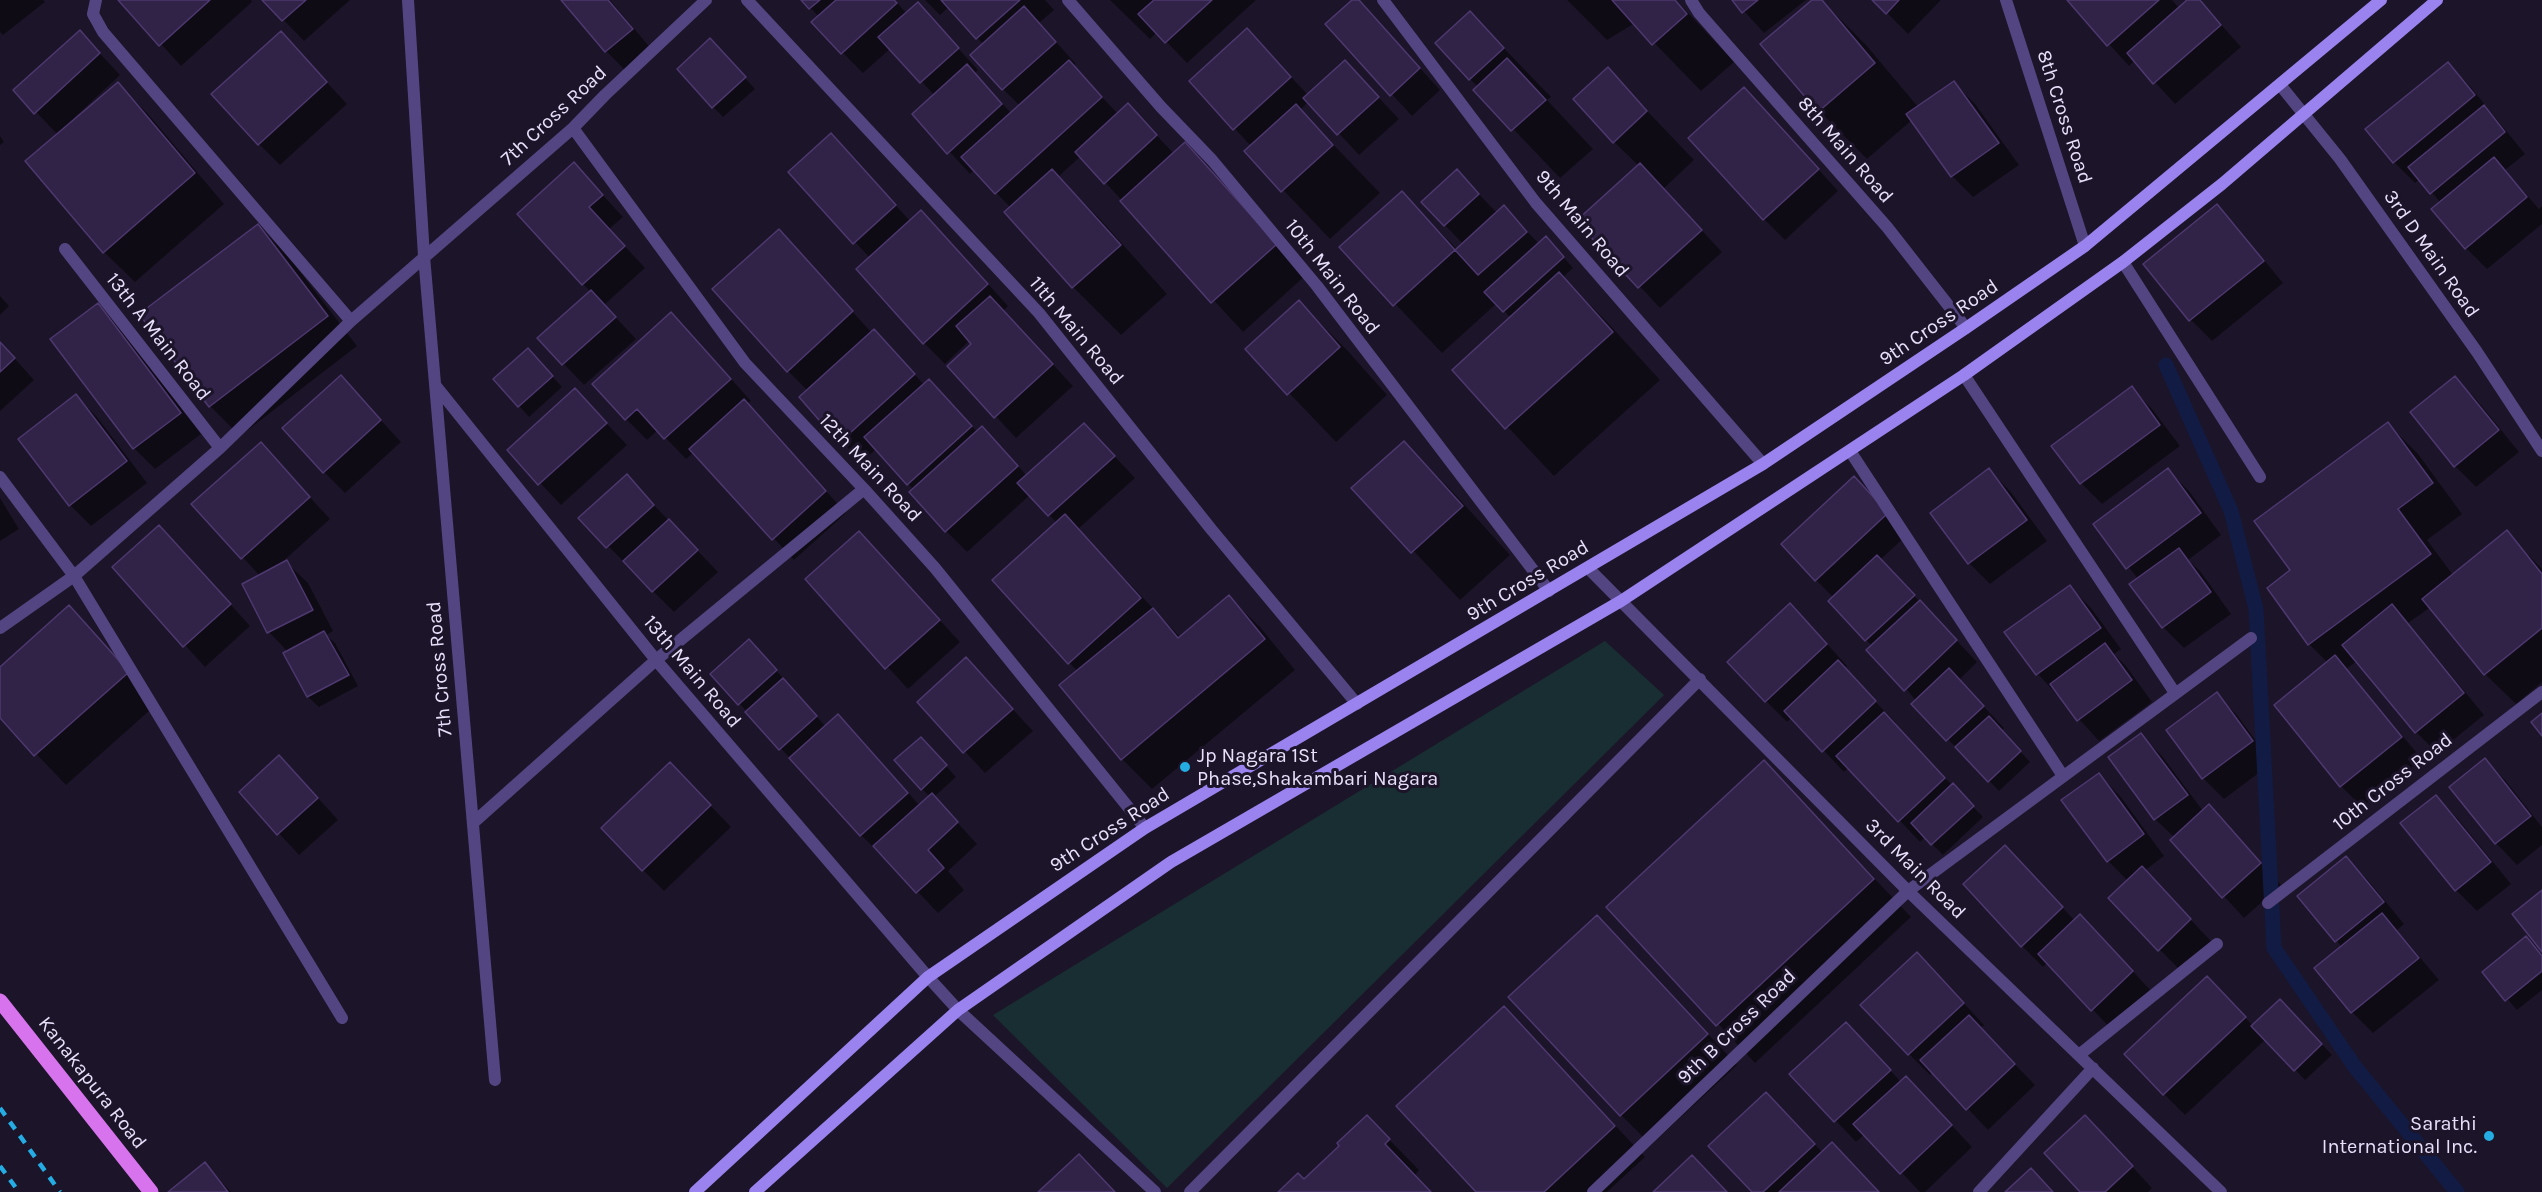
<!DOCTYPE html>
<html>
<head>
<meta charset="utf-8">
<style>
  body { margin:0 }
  canvas { display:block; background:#1c1428 }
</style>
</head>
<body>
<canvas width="2542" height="1192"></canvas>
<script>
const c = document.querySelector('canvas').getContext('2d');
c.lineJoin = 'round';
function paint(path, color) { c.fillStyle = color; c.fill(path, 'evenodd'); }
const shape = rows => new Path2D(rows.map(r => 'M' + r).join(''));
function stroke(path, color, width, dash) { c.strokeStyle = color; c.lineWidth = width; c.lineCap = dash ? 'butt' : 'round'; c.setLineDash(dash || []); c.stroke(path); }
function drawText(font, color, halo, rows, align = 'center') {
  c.font = font + ' Karla,sans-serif'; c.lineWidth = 6; c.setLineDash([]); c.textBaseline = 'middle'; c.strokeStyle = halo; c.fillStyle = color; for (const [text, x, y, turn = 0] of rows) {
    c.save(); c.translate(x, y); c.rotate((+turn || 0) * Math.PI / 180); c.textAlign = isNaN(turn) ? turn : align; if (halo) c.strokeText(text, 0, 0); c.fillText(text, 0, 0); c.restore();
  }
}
paint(shape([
  [1605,641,1664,695,1167,1188,993,1015]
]), '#182e32');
paint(shape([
  [0,0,43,0,45,2,3,35,0,32],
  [121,0,251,0,252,2,181,66],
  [264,0,350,0,304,41],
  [563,0,610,0,653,51,627,72,606,51],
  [803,0,895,0,907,14,918,4,978,70,974,74,1012,114,1020,106,1003,89,984,45,949,7,940,15,925,0,1045,0,1054,10,1039,23,1076,64,1073,66,1118,114,1149,127,1174,154,1185,144,1306,275,1243,332,1081,156,1058,177,1100,219,1167,294,1121,335,1073,287,1006,212,1011,208,974,170,970,174,915,114,935,96,891,48,863,73,842,52,819,17],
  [1110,0,1256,0,1187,63,1157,32,1150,39],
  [1354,0,1357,0,1376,20,1440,90,1412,116,1327,24],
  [1567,0,1676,0,1734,62,1701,91,1635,23,1607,40],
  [1734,0,1806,0,1764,33],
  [1814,0,1821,0,1866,45,1919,108,1954,83,1975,104,2019,165,1973,197,1952,176,1912,120,1867,159,1819,111],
  [1874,0,1941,0,1908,34],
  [2069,0,2172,0,2180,9,2190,0,2203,0,2201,2,2241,47,2175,104,2135,60,2129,66],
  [1470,13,1551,97,1547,100,1593,149,1560,178,1476,90,1478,87,1470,79],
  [1247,30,1308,95,1345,62,1399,119,1359,155,1309,101,1300,110,1380,193,1330,239,1246,151,1251,146,1191,82],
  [80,32,120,75,73,119,75,121,118,84,148,114,224,204,135,282,104,252,58,135,16,91],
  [281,33,347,104,280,165,259,144],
  [720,51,755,89,723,117,713,107],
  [2448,64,2469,85,2525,154,2505,170,2539,209,2542,206,2542,224,2487,269,2466,248,2441,203,2420,179,2415,183,2394,162],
  [1608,70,1694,160,1663,189,1722,252,1660,308,1579,221,1639,166,1614,142],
  [1765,110,1838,191,1785,240,1764,219],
  [831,135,911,222,921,212,942,233,1008,306,1003,311,1073,386,1016,438,949,366,973,344,970,340,945,364,924,343,870,258,790,172],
  [0,136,4,142,0,145],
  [574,164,623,217,609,229,645,268,604,305,636,339,584,385,539,338,591,292,583,284],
  [1457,171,1497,213,1504,207,1539,244,1556,249,1573,268,1563,277,1607,322,1660,380,1554,476,1454,370,1511,318,1497,303,1442,353,1342,248,1402,193,1457,249,1463,244,1445,225],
  [2216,206,2237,227,2283,283,2212,341,2191,320,2145,264],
  [258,225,288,256,357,346,240,436,210,406],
  [779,231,872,333,895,352,924,385,950,402,977,432,1003,449,1027,476,1105,446,1135,478,1078,529,1181,638,1229,597,1260,627,1295,670,1152,789,1122,759,1078,672,994,580,1057,523,1030,495,967,552,946,531,914,490,876,449,862,462,841,441,808,391,788,371],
  [0,296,9,306,0,315],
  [1299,302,1347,350,1387,395,1336,442,1247,349],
  [98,304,119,326,201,434,155,469,134,448],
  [692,335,751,401,747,404,846,513,794,560,694,452,686,459,658,430,647,440,626,419],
  [0,342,34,380,0,411],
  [538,360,562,387,529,417,495,379],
  [341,377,401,442,345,493,324,472],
  [2455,378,2476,399,2519,452,2476,487,2455,466],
  [2131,388,2152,409,2180,446,2102,504,2081,483],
  [575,390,627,445,561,505,509,450],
  [76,396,97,417,147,483,91,526,70,505],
  [2388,424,2418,454,2462,514,2427,540,2453,575,2506,532,2542,569,2542,682,2516,704,2485,674,2431,607,2408,623,2484,715,2437,753,2416,732,2357,661,2346,669,2422,759,2362,807,2341,786,2276,705,2328,663,2309,644,2292,570],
  [1404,443,1452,491,1510,555,1460,600,1354,488],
  [261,444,330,519,279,565,286,562,308,583,333,631,326,635,335,643,358,686,319,707,308,697,285,654,288,652,269,632,244,585,260,576,194,504],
  [1989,470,2010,491,2047,541,1990,584,1969,563],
  [2168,470,2189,491,2221,535,2188,560,2200,571,2231,614,2184,648,2163,627,2138,579,2095,524],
  [626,476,718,572,674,612,580,518],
  [1854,479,1907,535,1880,560,1977,662,1959,680,2004,728,2001,731,2030,762,1999,791,1913,704,1916,701,1872,646,1830,601,1834,598,1816,580],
  [0,498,19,529,0,541],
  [859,533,960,642,908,689,807,579],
  [180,548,250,626,205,667,114,567],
  [2070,587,2091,608,2121,649,2114,654,2126,666,2152,702,2099,741,2038,674,2006,633],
  [69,607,158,703,66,785,0,716,0,669],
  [1811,626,1847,666,1844,669,1896,723,1894,725,1983,817,1943,855,1925,837,1920,842,1849,767,1844,772,1792,717,1787,722,1766,701],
  [759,651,826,727,859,737,920,806,930,797,922,789,931,749,956,777,934,797,977,844,948,871,964,890,938,913,883,855,882,856,861,835,712,674],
  [966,659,1033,731,985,773,919,702],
  [2216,694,2237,715,2272,763,2224,799,2203,778],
  [2141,735,2162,756,2203,811,2209,806,2281,885,2244,918,2172,840,2174,837,2155,819],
  [2485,760,2506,781,2542,827,2542,845,2517,865,2496,843,2451,788],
  [1764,762,1911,917,1755,1063,1608,907],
  [2099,775,2120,796,2164,856,2144,871,2211,941,2180,970,2159,949,2128,881,2108,861],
  [300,778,338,820,299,855,241,792],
  [691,785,731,827,664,891,643,870],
  [2436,797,2457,818,2511,884,2477,911,2456,890],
  [2346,858,2367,879,2404,924,2397,930,2439,980,2373,1033,2352,1012,2342,947,2299,897],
  [2026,868,2075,921,2101,937,2153,993,2113,1031,2048,962,2043,967,2022,946],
  [1627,947,1737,1065,1651,1145,1621,1115],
  [2536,948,2542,956,2542,990,2517,1010,2484,972],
  [1938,975,1984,1025,1980,1028,2035,1085,1988,1130,1933,1072,1930,1075,1909,1054],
  [2228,999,2253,1026,2291,1011,2332,1055,2305,1080,2266,1039,2185,1115,2164,1094],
  [1504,1008,1645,1157,1607,1192,1478,1192],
  [1867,1045,1901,1082,1927,1099,1972,1147,1925,1192,1920,1192,1865,1134,1856,1142,1792,1074],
  [1787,1115,1823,1153,1878,1192,1754,1192],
  [1367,1117,1419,1170,1415,1175,1431,1192,1280,1192,1304,1181,1341,1146],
  [2106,1138,2152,1188,2148,1192,2082,1192],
  [205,1164,231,1192,171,1192]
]), '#0007');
stroke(shape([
  [2166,365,2231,511,2256,609,2274,948,2355,1067,2457,1192]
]), '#121b43', 15);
const building = shape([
  [118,0,210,0,159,46,118,0],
  [262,0,306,0,282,21,262,0],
  [561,0,608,0,633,29,605,52,561,0],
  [801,0,820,0,809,9,801,0],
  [836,0,894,0,897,3,841,54,811,22,836,0],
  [941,0,1020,0,976,39,941,0],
  [1154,0,1212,0,1165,43,1138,14,1154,0],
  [1352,0,1359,0,1420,68,1390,96,1325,24,1352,0],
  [1612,0,1675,0,1687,14,1652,45,1612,0],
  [1732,0,1758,0,1742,13,1732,0],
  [1812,0,1822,0,1875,63,1818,112,1760,44,1812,0],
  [1872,0,1899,0,1886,14,1872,0],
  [2067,0,2159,0,2107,46,2067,0],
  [2187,0,2200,0,2221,25,2153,84,2127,53,2187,0],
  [918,2,959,48,920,83,878,37,918,2],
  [1024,6,1056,42,1002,90,970,55,1024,6],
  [1470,11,1504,48,1469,80,1435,43,1470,11],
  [1247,28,1291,77,1233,130,1189,81,1247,28],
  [80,30,100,53,34,114,13,90,80,30],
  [281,31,327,82,258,145,211,94,281,31],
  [710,38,746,77,712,108,677,69,710,38],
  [1507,58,1546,100,1511,131,1473,90,1507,58],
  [1069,60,1102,97,995,194,961,157,1069,60],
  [1345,60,1379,97,1337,135,1303,98,1345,60],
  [2448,62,2475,95,2393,163,2365,129,2448,62],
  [967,64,1002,104,947,154,912,114,967,64],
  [1608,67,1647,111,1613,143,1573,99,1608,67],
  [1954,81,1999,143,1951,177,1906,114,1954,81],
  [118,82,195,173,103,253,25,161,118,82],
  [1744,87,1819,169,1763,220,1688,138,1744,87],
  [1128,103,1157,135,1104,184,1075,152,1128,103],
  [1296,104,1333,145,1281,192,1244,151,1296,104],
  [2484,105,2505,132,2430,194,2408,167,2484,105],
  [831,133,896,205,853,244,788,172,831,133],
  [1185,142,1277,244,1211,303,1120,201,1185,142],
  [2494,157,2527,197,2465,249,2431,209,2494,157],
  [574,162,603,195,589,207,625,246,582,285,517,214,574,162],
  [1640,163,1702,230,1638,288,1576,221,1640,163],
  [1052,169,1121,245,1072,288,1004,212,1052,169],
  [1457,169,1479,194,1444,226,1421,202,1457,169],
  [1402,191,1455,250,1393,306,1339,247,1402,191],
  [2217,204,2264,261,2189,321,2143,264,2217,204],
  [1504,205,1527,232,1478,275,1455,250,1504,205],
  [921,210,988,284,923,344,856,269,921,210],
  [258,224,328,316,209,407,139,314,258,224],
  [779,229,853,311,787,372,712,289,779,229],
  [1546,236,1564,257,1503,312,1484,292,1546,236],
  [1559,272,1613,332,1505,429,1452,370,1559,272],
  [591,290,616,317,562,365,537,338,591,290],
  [990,296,1053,364,994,418,947,366,971,344,956,326,990,296],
  [1299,300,1340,347,1287,395,1245,349,1299,300],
  [98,303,181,413,133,449,50,339,98,303],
  [671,312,731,379,664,439,637,409,625,420,592,384,671,312],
  [874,329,915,374,839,443,799,397,874,329],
  [0,342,15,358,0,372,0,342],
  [528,348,553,376,518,407,493,379,528,348],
  [341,375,381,420,323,473,282,428,341,375],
  [2455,376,2499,430,2454,467,2410,412,2455,376],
  [929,379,972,426,907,485,864,437,929,379],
  [2132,386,2160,425,2080,484,2051,446,2132,386],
  [575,388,607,423,538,485,507,450,575,388],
  [76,394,127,461,69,506,18,439,76,394],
  [744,399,826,491,772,540,689,449,744,399],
  [2388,422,2433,483,2398,509,2431,554,2308,645,2267,588,2290,570,2254,521,2388,422],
  [1084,423,1115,456,1048,516,1017,483,1084,423],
  [982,426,1018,466,945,532,909,492,982,426],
  [1404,441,1463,506,1411,553,1351,488,1404,441],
  [261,442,310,497,241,559,191,504,261,442],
  [1989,468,2027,520,1968,564,1930,513,1989,468],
  [2168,468,2201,513,2126,569,2093,524,2168,468],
  [627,474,654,505,606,548,578,518,627,474],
  [1854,476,1888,513,1815,581,1781,544,1854,476],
  [1065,514,1141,598,1068,664,992,580,1065,514],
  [669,519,698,550,652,592,623,561,669,519],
  [159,525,231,604,183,647,112,567,159,525],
  [2507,530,2542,574,2542,628,2484,675,2422,599,2507,530],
  [859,531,940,620,885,669,805,579,859,531],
  [2179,548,2211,592,2162,628,2129,584,2179,548],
  [1877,555,1915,595,1865,641,1828,601,1877,555],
  [287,560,313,610,267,633,242,584,287,560],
  [2070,585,2101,628,2036,675,2004,632,2070,585],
  [1229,595,1265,639,1121,760,1059,685,1153,608,1178,638,1229,595],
  [1920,600,1957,640,1904,691,1866,650,1920,600],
  [1790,603,1827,644,1765,702,1727,662,1790,603],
  [2392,604,2464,693,2415,733,2342,645,2392,604],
  [69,605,129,672,34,756,0,718,0,667,69,605],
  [324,631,349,675,307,697,283,653,324,631],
  [749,639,777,670,738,705,710,674,749,639],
  [2105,643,2132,680,2077,721,2050,684,2105,643],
  [2335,655,2402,737,2340,787,2274,705,2335,655],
  [966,657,1013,709,963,753,917,702,966,657],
  [1838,660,1876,701,1822,752,1784,711,1838,660],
  [1949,668,1984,706,1946,741,1911,704,1949,668],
  [783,678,817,716,779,750,745,712,783,678],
  [2217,692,2253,741,2202,779,2166,730,2217,692],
  [1884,712,1945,778,1898,822,1836,756,1884,712],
  [2542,713,2542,736,2531,722,2542,713],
  [838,714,908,793,860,836,789,758,838,714],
  [1989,716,2021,751,1988,782,1955,747,1989,716],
  [2141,733,2188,795,2154,820,2108,757,2141,733],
  [921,737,947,765,921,790,894,760,921,737],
  [279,755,318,798,277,835,239,792,279,755],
  [2485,758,2531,816,2495,844,2449,787,2485,758],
  [1764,760,1874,879,1716,1026,1606,907,1764,760],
  [670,762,711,805,642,871,601,828,670,762],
  [2099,773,2144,834,2107,862,2061,800,2099,773],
  [1953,783,1974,806,1931,845,1911,823,1953,783],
  [932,793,958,822,928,850,944,868,916,893,873,846,932,793],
  [2436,795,2491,862,2455,891,2400,823,2436,795],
  [2209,804,2261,863,2222,898,2170,840,2209,804],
  [2005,845,2063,907,2021,947,1963,884,2005,845],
  [2346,856,2384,902,2335,942,2297,896,2346,856],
  [2142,866,2191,919,2158,951,2108,898,2142,866],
  [2542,890,2542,952,2512,914,2542,890],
  [2382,913,2419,958,2351,1013,2314,968,2382,913],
  [2080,914,2133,971,2091,1011,2038,954,2080,914],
  [1597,915,1708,1034,1620,1116,1508,997,1597,915],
  [2526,936,2542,956,2542,971,2505,1001,2482,972,2526,936],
  [1917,952,1964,1003,1908,1055,1860,1005,1917,952],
  [2207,976,2246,1017,2163,1095,2124,1054,2207,976],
  [2280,999,2322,1044,2294,1071,2251,1026,2280,999],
  [1504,1006,1615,1126,1544,1192,1476,1192,1396,1106,1504,1006],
  [1969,1015,2015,1064,1966,1110,1920,1060,1969,1015],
  [1846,1022,1891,1070,1834,1122,1789,1074,1846,1022],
  [1906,1076,1952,1125,1900,1174,1853,1124,1906,1076],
  [1766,1092,1815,1144,1763,1192,1752,1192,1708,1146,1766,1092],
  [1367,1115,1390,1139,1385,1144,1431,1192,1278,1192,1298,1173,1304,1179,1339,1146,1337,1143,1367,1115],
  [2085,1115,2133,1166,2105,1192,2080,1192,2044,1153,2085,1115],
  [1832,1142,1879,1192,1779,1192,1832,1142],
  [1079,1154,1115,1192,1038,1192,1079,1154],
  [1692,1155,1727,1192,1653,1192,1692,1155],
  [205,1162,228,1192,168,1192,205,1162],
  [2031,1168,2053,1192,2005,1192,2031,1168]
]);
paint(building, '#312347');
stroke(building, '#4d3870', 1.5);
stroke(shape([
  [96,0,93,14,103,32,351,321],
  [408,0,424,256,495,1080],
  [747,0,1039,313,1211,529,1357,704],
  [1068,0,1161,107,1212,160,1317,286,1549,591],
  [1383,0,1536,203,1763,464],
  [1691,0,1699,13,1887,227,1966,328],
  [2006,0,2085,246],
  [2281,86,2340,159,2477,352,2542,451],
  [573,128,745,363,864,489,935,568,1145,828],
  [65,249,220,448],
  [2123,262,2260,477],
  [1964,375,2175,693],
  [435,385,656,660,928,977,958,1010,1155,1192],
  [1850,451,2063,776],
  [0,477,74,576,342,1018],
  [1588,568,1908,891,2221,1192],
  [0,628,74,576,220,448,351,321,573,128,605,95,706,0],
  [473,823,656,660,864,489],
  [2268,903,2542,692],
  [2079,1055,2217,944],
  [1190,1192,1700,679],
  [1593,1192,1908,891,2251,638],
  [1979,1192,2093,1068]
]), '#534581', 12);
stroke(shape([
  [695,1192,928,977,1145,828,1763,464,1966,328,2085,246,2381,0],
  [755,1192,958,1010,1171,862,1621,601,1964,375,2123,262,2222,184,2437,0]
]), '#9a83ef', 12);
stroke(shape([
  [0,1001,151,1192]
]), '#d774ed', 15);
stroke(shape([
  [0,1108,60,1192],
  [0,1166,19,1192]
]), '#24ace3', 4.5, [9, 8]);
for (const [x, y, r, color] of [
  [1185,767,6,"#24ace3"],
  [2489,1136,6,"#24ace3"]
]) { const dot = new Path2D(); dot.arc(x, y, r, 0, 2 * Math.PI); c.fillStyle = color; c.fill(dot); stroke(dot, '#1c1428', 2); }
drawText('20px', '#e8e0fb', '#1c1428', [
  ["7th Cross Road",554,116,-43],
  ["8th Cross Road",2064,117,72],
  ["8th Main Road",1845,150,49],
  ["9th Main Road",1582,224,50],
  ["3rd D Main Road",2431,254,55],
  ["10th Main Road",1332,277,52],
  ["9th Cross Road",1939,323,-34],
  ["11th Main Road",1076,331,50],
  ["13th A Main Road",158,337,52],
  ["12th Main Road",870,468,47],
  ["9th Cross Road",1528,581,-31],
  ["7th Cross Road",440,669,-95],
  ["13th Main Road",692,672,50],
  ["10th Cross Road",2393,782,-38],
  ["9th Cross Road",1110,830,-33],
  ["3rd Main Road",1915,869,45],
  ["9th B Cross Road",1737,1027,-44],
  ["Kanakapura Road",92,1083,52]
]);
drawText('20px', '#e8e0fb', '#1c1428', [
  ["Jp Nagara 1St",1197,756],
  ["Phase,Shakambari Nagara",1197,779],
  ["Sarathi",2477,1124,"right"],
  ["International Inc.",2477,1147,"right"]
], 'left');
</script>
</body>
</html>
